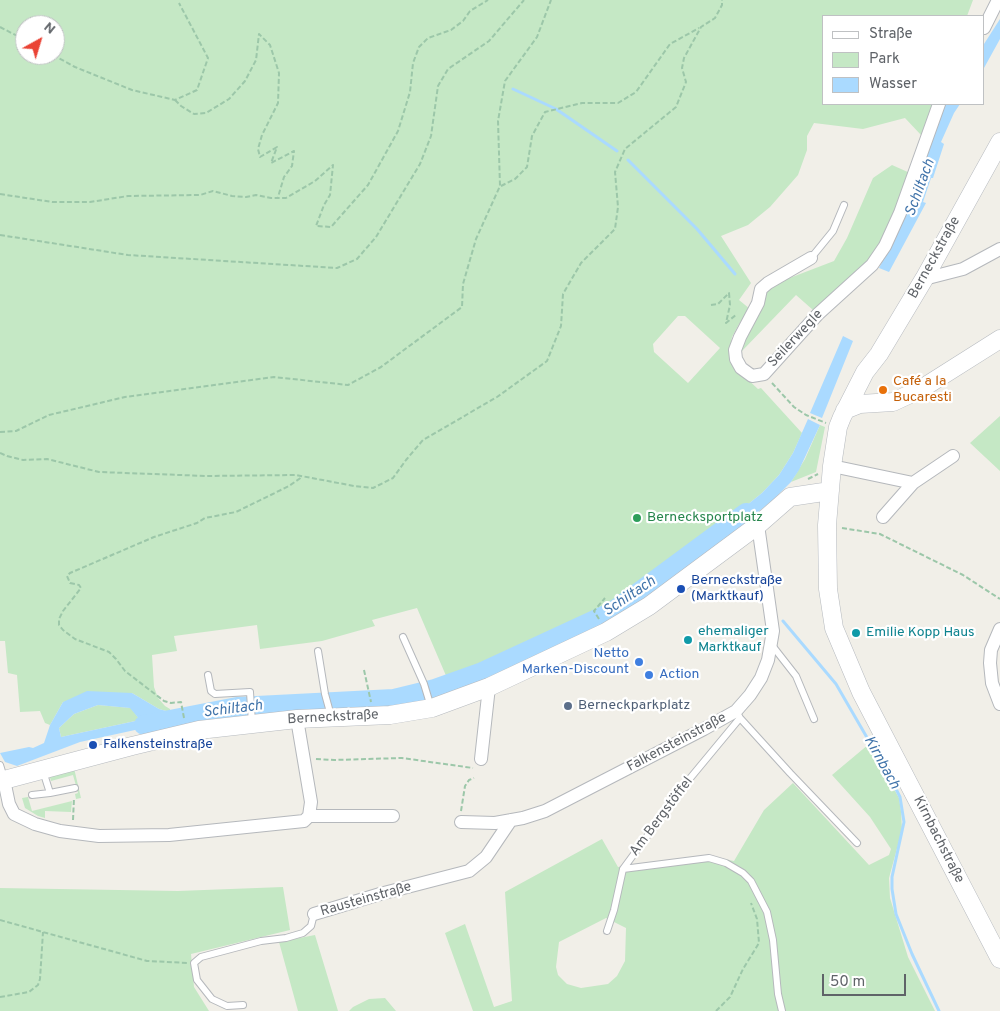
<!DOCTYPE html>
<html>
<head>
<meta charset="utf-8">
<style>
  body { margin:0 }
  #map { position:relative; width:1000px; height:1011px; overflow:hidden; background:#f1efe8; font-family:Overpass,sans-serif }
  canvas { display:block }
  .legend { position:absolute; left:822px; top:15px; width:162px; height:90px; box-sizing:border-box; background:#fff; border:1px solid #bfc1c3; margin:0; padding:6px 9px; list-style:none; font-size:15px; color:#5f6368 }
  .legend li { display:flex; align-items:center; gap:10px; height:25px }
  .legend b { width:25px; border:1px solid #bfc1c3 }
  .north { position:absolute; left:15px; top:15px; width:50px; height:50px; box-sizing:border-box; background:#fff; border:1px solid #bfc1c3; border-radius:50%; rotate:39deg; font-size:14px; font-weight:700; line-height:20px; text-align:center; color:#5f6368 }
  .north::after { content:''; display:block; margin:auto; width:18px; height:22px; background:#ea4335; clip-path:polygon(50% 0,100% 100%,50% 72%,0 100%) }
  .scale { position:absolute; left:822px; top:974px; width:84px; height:22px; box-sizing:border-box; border:2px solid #5f6368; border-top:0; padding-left:6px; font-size:15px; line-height:18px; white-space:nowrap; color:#5f6368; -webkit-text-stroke:4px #fff; paint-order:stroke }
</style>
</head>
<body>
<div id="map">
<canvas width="1000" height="1011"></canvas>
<ul class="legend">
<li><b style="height:6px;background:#fff"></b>Straße</li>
<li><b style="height:14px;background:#c5e8c5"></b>Park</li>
<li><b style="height:14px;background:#aadaff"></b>Wasser</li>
</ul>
<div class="north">N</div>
<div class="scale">50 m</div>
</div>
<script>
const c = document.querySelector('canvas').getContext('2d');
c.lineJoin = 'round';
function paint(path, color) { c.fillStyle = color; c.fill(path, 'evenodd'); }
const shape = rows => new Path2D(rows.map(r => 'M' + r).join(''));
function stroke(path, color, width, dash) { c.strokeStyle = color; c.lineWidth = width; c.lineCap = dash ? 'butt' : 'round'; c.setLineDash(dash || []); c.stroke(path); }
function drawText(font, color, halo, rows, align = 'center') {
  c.font = font + ' Overpass,sans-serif'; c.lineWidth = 4.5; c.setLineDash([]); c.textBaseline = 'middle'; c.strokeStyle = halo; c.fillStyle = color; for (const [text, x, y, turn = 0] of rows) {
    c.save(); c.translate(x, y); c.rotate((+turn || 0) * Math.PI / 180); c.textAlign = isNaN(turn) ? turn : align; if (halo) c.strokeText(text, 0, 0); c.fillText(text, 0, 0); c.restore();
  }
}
paint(shape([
  [0,0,973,0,967,16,824,16,824,104,933,104,921,135,905,118,863,129,814,123,807,136,807,150,798,175,770,207,748,225,721,236,751,283,739,300,750,309,739,324,732,337,729,355,744,376,758,389,761,388,802,433,793,453,779,475,762,493,722,525,615,604,447,678,417,608,372,620,375,626,322,641,260,649,257,625,174,636,177,651,152,655,154,687,158,698,165,706,170,709,170,712,159,709,132,693,63,702,50,725,45,723,40,711,20,712,17,675,8,673,5,641,0,641],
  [25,25,55,25,55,55,25,55],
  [678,316,685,316,720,348,688,383,654,352,653,344],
  [892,165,910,173,892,224,875,254,836,291,813,310,796,295,742,351,741,346,767,291,774,284,834,261,847,238,873,178],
  [1000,416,1000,471,970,443],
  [820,425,825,427,816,472,791,482,805,459],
  [98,705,131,708,140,720,61,737,59,728,74,714],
  [869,744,899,798,901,811,902,830,889,878,890,898,908,957,935,1011,473,1011,445,933,465,924,494,1007,512,1001,505,892,602,839,618,867,708,856,734,861,764,810,793,783,869,865,889,855,891,849,870,817,832,775],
  [606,918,626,928,625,961,617,976,608,984,581,988,567,984,558,975,556,967,559,942],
  [74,768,81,798,76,799,75,794,78,793,73,775,51,781,49,774],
  [28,797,32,811,72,801,71,812,45,811,45,818,38,816,25,808,22,798],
  [283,887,290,930,191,954,194,987,209,1011,0,1011,0,888,178,891],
  [315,935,338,1011,298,1011,279,942],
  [385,998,396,1011,349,1011,353,1007,369,999]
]), '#c5e8c5');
paint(shape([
  [1000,19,1000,39,984,68,984,44],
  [944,104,960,104,954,113,941,142,944,144,933,178,931,178,923,202,926,203,889,272,879,268,911,204],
  [843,336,853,341,822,418,810,413],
  [808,419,820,425,799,470,791,482,772,501,730,534,722,525,762,493,779,475,793,453],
  [87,691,132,693,159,709,170,712,172,723,135,730,80,742,17,766,5,762,0,753,29,747,33,748,44,743,50,725,63,702],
  [98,705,130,708,140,720,61,737,59,728,74,714]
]), '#aadaff');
stroke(shape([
  [513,89,556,109,617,151],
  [628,160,697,229,735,274],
  [783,621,836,684,891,779,900,797,904,822,892,877,892,889,896,914,912,954,939,1011]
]), '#aadaff', 3);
stroke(shape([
  [144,725,237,707,394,699,435,689,480,673,612,612,746,513]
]), '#aadaff', 20);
const service = shape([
  [811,258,833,231,844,205],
  [403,637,424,684,431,707],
  [771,644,796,676,814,719],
  [318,651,325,694,331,716],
  [208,675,211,691,215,694,250,692,252,723],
  [736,711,740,718,687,782,623,869,709,858,726,863,743,873,751,881,767,912,773,940,778,994,782,1011],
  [740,718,790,773,857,843],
  [0,765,4,778],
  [43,771,50,793,75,788],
  [32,795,50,793],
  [607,931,614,910,623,869],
  [243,1005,227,1006,212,999,197,980,194,963,201,957,261,941,286,938,303,933,311,926,314,914]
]);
const minor = shape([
  [984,28,998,0],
  [811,258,768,283,761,289,758,303,740,337,735,350,736,359,741,368,752,376,764,374,818,314,872,265,885,246,900,213,939,104],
  [924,279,963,269,1000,249],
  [832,466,913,483],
  [883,517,913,483,953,456],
  [1000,629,991,650,990,663,992,683,1000,704],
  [297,719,311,802,309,816],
  [481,759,489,687],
  [4,780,9,804,14,814,35,824,60,831,99,836,169,835,304,821,309,816,393,816],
  [461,822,495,823,523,818,545,811,704,729,736,711,750,695,761,678,768,660,773,631,758,525],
  [314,914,380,894,469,871,486,857,511,820]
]);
const secondary = shape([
  [1000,142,924,279,879,354,865,372,842,417,838,427,832,466,827,525,828,589,834,628,861,692,1000,959],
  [845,410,860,404,893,402,921,389,1000,339],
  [0,781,132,746,199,730,297,719,390,715,432,708,489,687,606,632,649,606,758,525,790,497,830,491]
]);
stroke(service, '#b5b8bc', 8);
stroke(minor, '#b5b8bc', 14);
stroke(secondary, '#b6babf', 19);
stroke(shape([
  [0,27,25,40],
  [53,55,75,67,132,90,175,100,197,90,208,58,179,3],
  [175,100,181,106,194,114,206,113,229,99,245,81,256,60,259,34,270,45,279,73,278,103,262,135,258,149,260,157,277,147,271,163,294,151,292,166,284,177,278,197],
  [501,186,515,179,527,167,532,136,545,112,582,103,618,103,636,92,670,44,699,28],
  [0,194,52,202,90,202,128,196,200,195,213,191,232,196,246,197,256,195,271,198,286,198,315,181,333,165,330,195,324,205,316,226,331,227,368,185,398,131,410,92,413,63,419,47,428,38,451,30,463,21,470,11,488,0],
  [0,235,128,255,337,268,357,259,376,237,420,164,431,136,438,86,448,69,489,41,524,0],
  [711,305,718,304,729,293,730,305,726,323,737,314],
  [772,383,794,407,806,415,826,423],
  [0,432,16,431,49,415,125,397,274,377,348,385,381,367,462,307,463,284,476,239,500,186,498,121,505,81,537,37,551,0],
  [0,453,7,456,23,460,47,459,99,472,207,476,296,475,354,486,373,488,393,478,406,460,423,440,497,397,547,361,561,326,563,294,581,263,615,229,618,207,615,172,625,149,676,107,686,82,682,68,684,58,701,27,715,18,722,5,722,0],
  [808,479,818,474],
  [842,528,880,534,963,575,1000,599],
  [599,619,594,611,605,598],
  [364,670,371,702],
  [184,718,181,702,171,703,164,701,125,671,116,659,109,652,75,639,63,630,59,625,59,619,63,611,81,588,79,585,70,583,67,576,70,573,154,537,197,523,205,518,236,512,289,486,302,477],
  [316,759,334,760,402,758,473,768],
  [461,811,465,786,469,780,474,778],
  [73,820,74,798],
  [0,920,147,961,187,963],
  [0,997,29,992,38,985,40,979,43,932],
  [716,1011,730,997,743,969,759,943,757,919,751,903]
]), '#9cc7a9', 2, [5, 2.5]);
stroke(service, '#fff', 6);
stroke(minor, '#fff', 12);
stroke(secondary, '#fff', 18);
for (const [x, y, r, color] of [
  [883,390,5,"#e8710a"],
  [637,518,5,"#2e9e5b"],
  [681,589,5,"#1a4fb4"],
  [856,633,5,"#0f9aa8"],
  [688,640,5,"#0f9aa8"],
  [639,662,5,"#3f7fe0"],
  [649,675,5,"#3f7fe0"],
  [568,706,5,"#5c6f8a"],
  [93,745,5,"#1a4fb4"]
]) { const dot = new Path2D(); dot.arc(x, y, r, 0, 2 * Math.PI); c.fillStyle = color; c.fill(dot); stroke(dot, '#fff', 2); }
drawText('14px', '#5f6368', '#fff', [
  ["Berneckstraße",935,258,-61],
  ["Seilerwegle",796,339,-47],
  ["Berneckstraße",333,718,-3],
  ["Falkensteinstraße",677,743,-28],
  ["Am Bergstöffel",662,817,-53],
  ["Kirnbachstraße",938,840,63],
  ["Rausteinstraße",366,900,-16]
]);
drawText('14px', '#c56008', '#fff', [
  ["Café a la",893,382],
  ["Bucaresti",893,398]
], 'left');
drawText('14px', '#27864d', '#fff', [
  ["Bernecksportplatz",647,518]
], 'left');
drawText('14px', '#164399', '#fff', [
  ["Berneckstraße",691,581],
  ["(Marktkauf)",691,597],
  ["Falkensteinstraße",103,745]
], 'left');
drawText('14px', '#0d838f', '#fff', [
  ["ehemaliger",698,632],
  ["Marktkauf",698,648],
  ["Emilie Kopp Haus",866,633]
], 'left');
drawText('14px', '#366cbe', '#fff', [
  ["Netto",629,654],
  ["Marken-Discount",629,670],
  ["Action",659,675,"left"]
], 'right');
drawText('14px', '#4e5e75', '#fff', [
  ["Berneckparkplatz",578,706]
], 'left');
drawText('italic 15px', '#4174aa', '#fff', [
  ["Schiltach",921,188,-70],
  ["Schiltach",630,597,-34],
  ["Schiltach",233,710,-7],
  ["Kirnbach",881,763,61]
]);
</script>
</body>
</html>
